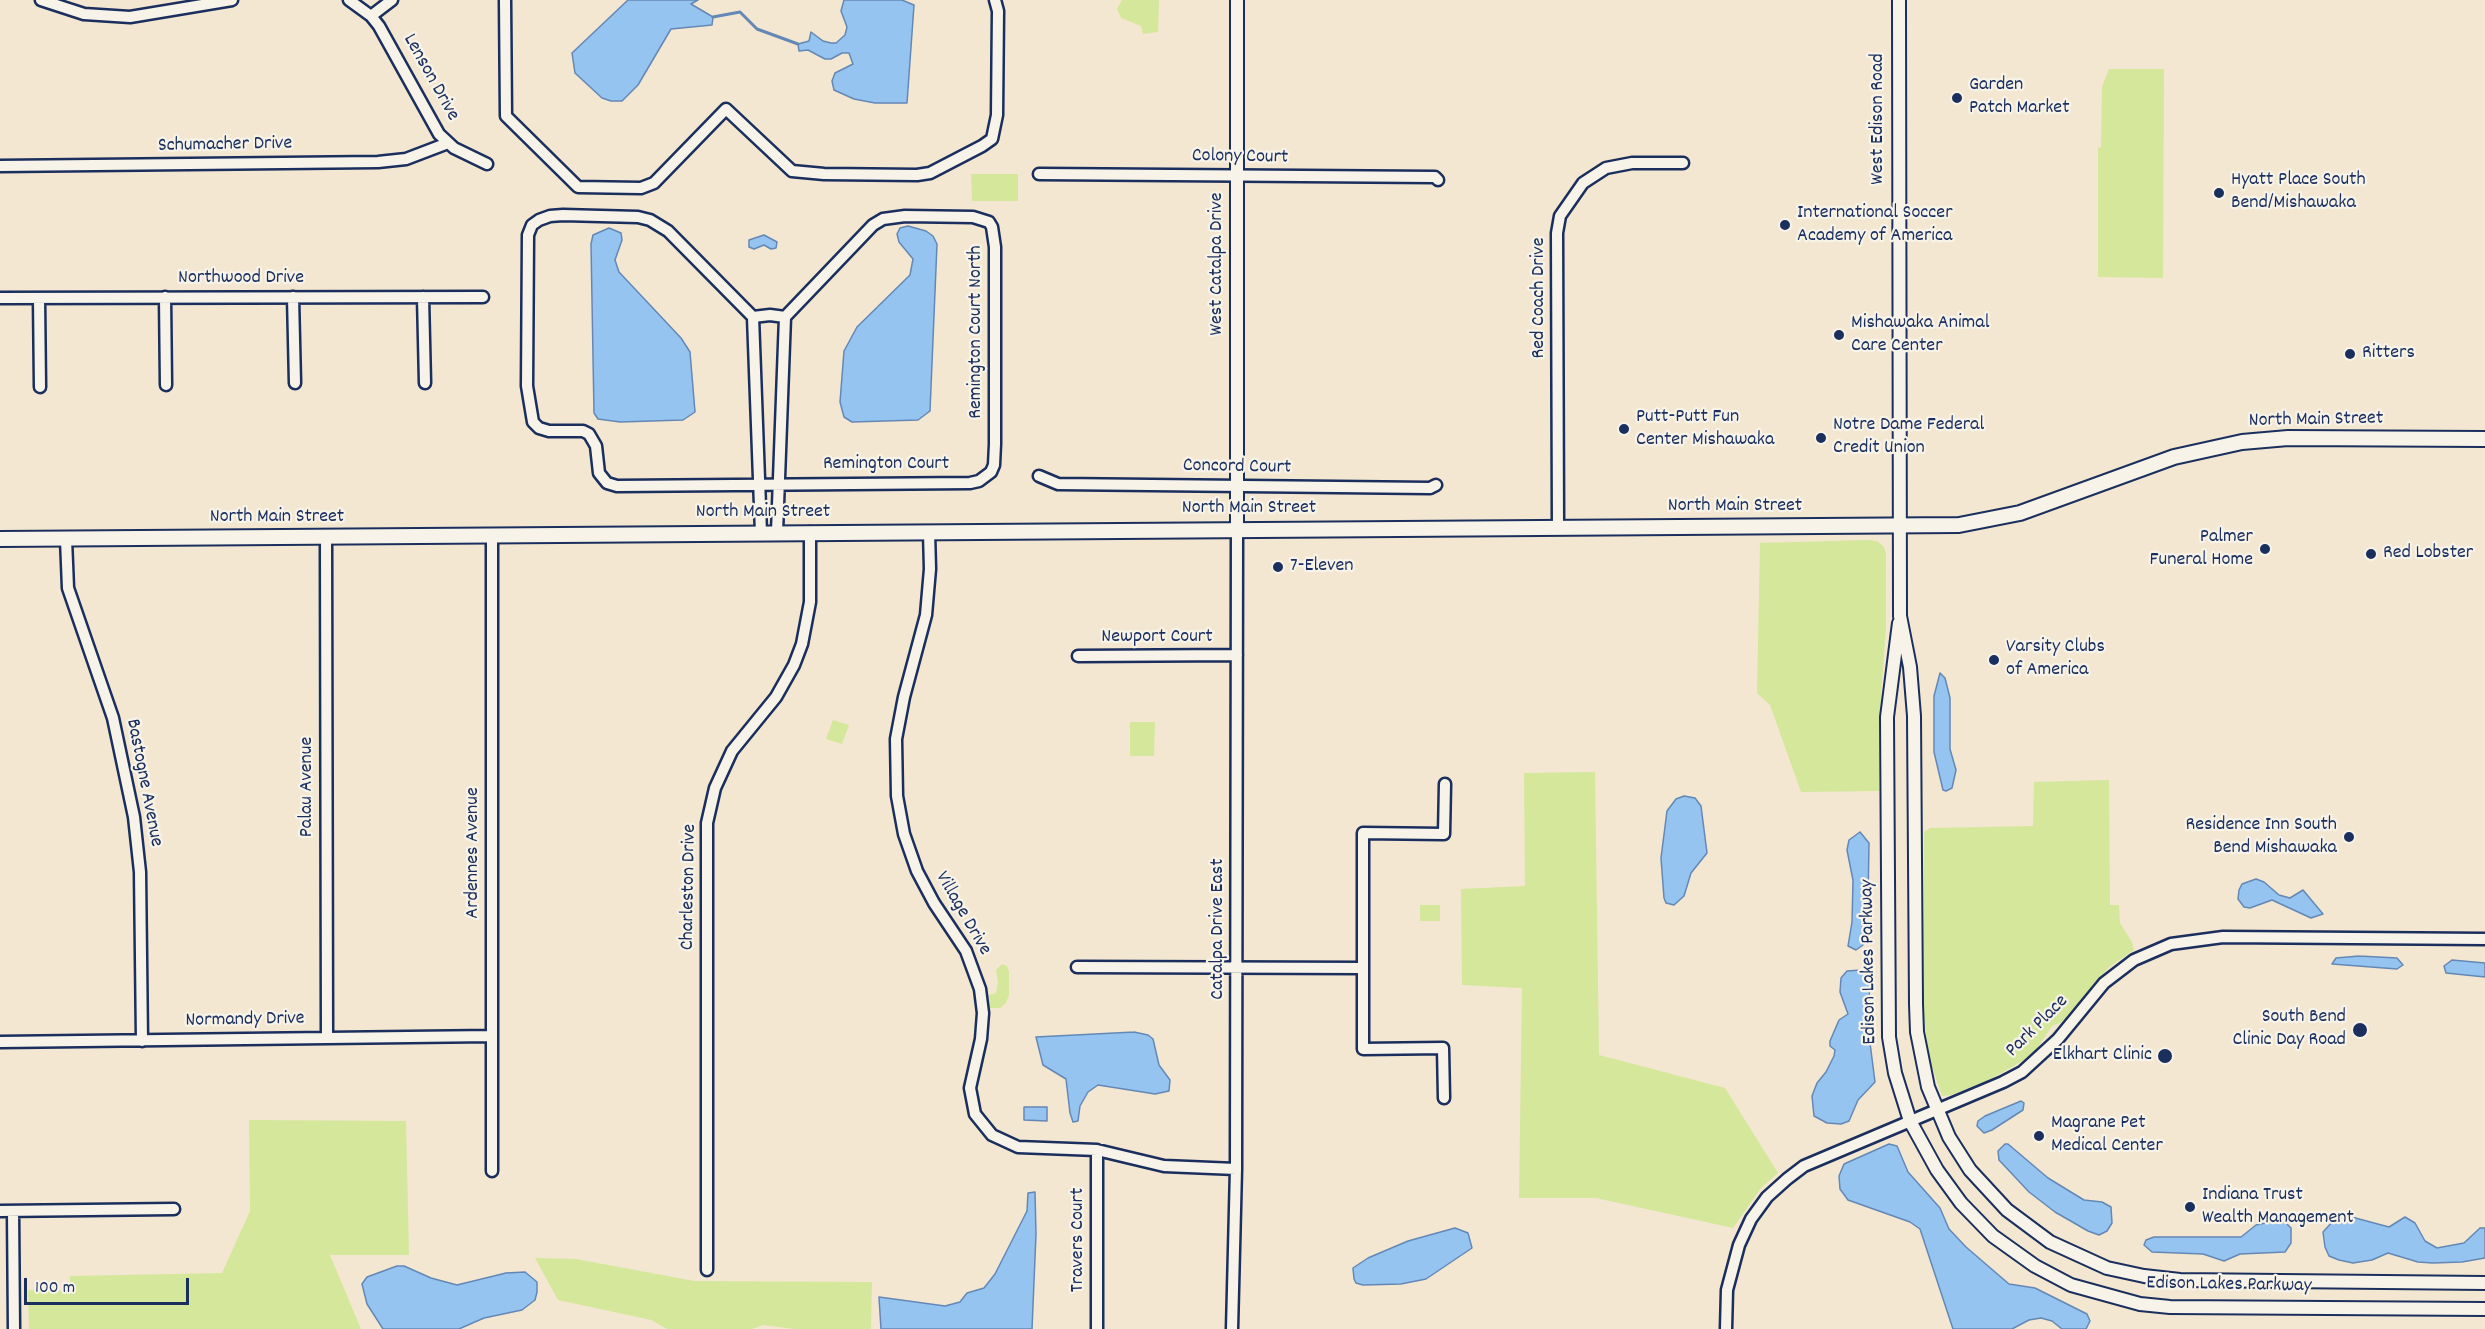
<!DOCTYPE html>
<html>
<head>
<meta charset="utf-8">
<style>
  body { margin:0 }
  #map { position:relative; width:2485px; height:1329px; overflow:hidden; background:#f3e7d1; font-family:Dekko,sans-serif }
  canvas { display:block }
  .scale { position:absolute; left:24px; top:1278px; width:165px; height:27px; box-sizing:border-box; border:3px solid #1b2f5e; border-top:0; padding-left:8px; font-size:18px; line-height:21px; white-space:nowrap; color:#1b2f5e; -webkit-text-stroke:4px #f7f3e8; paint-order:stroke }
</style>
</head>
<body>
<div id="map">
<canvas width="2485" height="1329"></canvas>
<div class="scale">100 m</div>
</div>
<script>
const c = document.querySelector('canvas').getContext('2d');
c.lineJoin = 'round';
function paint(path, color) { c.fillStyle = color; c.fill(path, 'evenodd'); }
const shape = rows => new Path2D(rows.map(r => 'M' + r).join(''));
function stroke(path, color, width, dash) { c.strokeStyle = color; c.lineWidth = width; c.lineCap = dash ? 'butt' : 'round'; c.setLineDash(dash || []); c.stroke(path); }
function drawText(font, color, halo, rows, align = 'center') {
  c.font = font + ' Dekko,sans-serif'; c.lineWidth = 4.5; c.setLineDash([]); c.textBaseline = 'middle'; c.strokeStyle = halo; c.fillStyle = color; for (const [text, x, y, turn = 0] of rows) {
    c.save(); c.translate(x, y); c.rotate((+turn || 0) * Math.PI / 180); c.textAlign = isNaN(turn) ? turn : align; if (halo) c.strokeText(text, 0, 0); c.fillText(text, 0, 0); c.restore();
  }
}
paint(shape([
  [1122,0,1159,0,1158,32,1143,34,1141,26,1121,18,1117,9],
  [2109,69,2164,69,2163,278,2098,277,2098,148,2101,147,2102,87],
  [971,174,1018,174,1018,201,972,201],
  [1868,540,1877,541,1884,547,1886,554,1886,629,1881,694,1879,791,1801,792,1770,705,1757,693,1760,543],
  [833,720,849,725,842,744,826,739],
  [1130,722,1155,722,1154,756,1130,756],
  [1595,772,1599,1055,1725,1088,1778,1173,1761,1188,1733,1228,1596,1198,1519,1198,1522,988,1462,985,1461,889,1525,886,1524,773],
  [2109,780,2110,905,2119,905,2120,923,2132,942,2134,950,2109,967,2062,1022,2052,1026,2033,1055,1987,1081,1951,1095,1942,1096,1929,1058,1924,1018,1924,832,1930,828,2033,826,2034,782],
  [1420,905,1440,905,1440,921,1420,921],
  [1002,964,1007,966,1009,972,1009,995,1006,1003,1000,1008,990,1008,989,995,996,993,998,982,996,970],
  [249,1120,406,1121,409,1255,330,1255,361,1329,29,1329,28,1290,70,1291,70,1276,222,1273,250,1211],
  [535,1258,576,1259,694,1281,872,1282,871,1329,794,1329,763,1325,752,1329,667,1329,651,1320,558,1300]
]), '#d4e79b');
const water = shape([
  [628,0,698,0,691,4,713,17,712,25,671,29,638,85,622,101,611,101,602,98,575,73,572,53,628,0],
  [844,0,902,0,914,5,907,103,875,103,854,99,834,90,832,81,835,73,853,64,849,53,842,53,831,59,825,59,808,50,799,51,798,44,809,41,811,32,823,41,831,43,836,43,845,35,847,27,841,11,844,0],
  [908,226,926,231,933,236,937,244,930,411,918,420,852,422,844,417,840,402,844,351,857,327,910,275,913,259,899,242,897,234,900,228,908,226],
  [609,228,621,233,622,240,615,260,619,272,681,338,690,352,695,412,683,420,620,422,598,419,594,413,591,244,593,235,609,228],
  [764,235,777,242,776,248,771,249,764,245,754,249,749,247,749,240,764,235],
  [1940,673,1945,678,1950,698,1950,749,1956,770,1952,788,1946,791,1943,790,1934,752,1934,696,1940,673],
  [1684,796,1695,798,1701,806,1707,853,1691,873,1684,896,1674,905,1666,903,1664,898,1661,858,1667,811,1676,799,1684,796],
  [1860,832,1869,843,1868,903,1863,945,1856,950,1848,946,1852,922,1853,880,1847,850,1849,840,1860,832],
  [2256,879,2264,882,2279,895,2290,898,2303,890,2323,914,2311,918,2272,900,2250,908,2244,907,2238,899,2239,890,2242,884,2256,879],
  [2359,956,2397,958,2403,965,2397,969,2332,964,2336,958,2359,956],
  [2452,960,2485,963,2485,977,2446,973,2444,966,2452,960],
  [1861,970,1870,979,1868,1027,1875,1082,1858,1100,1849,1121,1841,1124,1827,1123,1814,1116,1812,1096,1817,1083,1826,1072,1834,1056,1835,1050,1830,1046,1830,1041,1839,1020,1848,1014,1840,992,1841,978,1847,971,1861,970],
  [1134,1032,1148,1035,1153,1039,1159,1065,1170,1080,1169,1091,1155,1094,1098,1085,1088,1092,1080,1106,1078,1121,1073,1122,1070,1113,1066,1079,1043,1065,1036,1037,1134,1032],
  [2021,1101,2024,1103,2023,1110,1992,1130,1984,1133,1977,1126,1978,1121,1985,1116,2021,1101],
  [1047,1107,1047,1121,1024,1120,1024,1107,1047,1107],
  [1889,1144,1897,1146,1908,1172,1940,1208,1949,1229,1966,1247,2009,1284,2035,1288,2087,1314,2090,1321,2086,1329,2062,1329,2052,1321,2041,1318,2029,1320,2012,1329,1953,1329,1920,1229,1910,1222,1848,1200,1840,1189,1839,1176,1844,1164,1889,1144],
  [2005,1144,2008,1144,2048,1178,2084,1200,2102,1202,2111,1207,2112,1223,2107,1231,2099,1235,2088,1231,2055,1212,2029,1192,1999,1160,1998,1151,2005,1144],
  [1035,1192,1036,1234,1032,1329,881,1329,879,1297,945,1306,960,1302,967,1293,984,1288,995,1274,1027,1211,1028,1193,1035,1192],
  [2348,1216,2389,1227,2405,1217,2415,1223,2425,1241,2437,1248,2464,1243,2480,1228,2485,1228,2485,1258,2462,1262,2433,1263,2418,1262,2388,1253,2372,1260,2353,1263,2339,1260,2329,1256,2325,1247,2323,1232,2335,1219,2348,1216],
  [2274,1221,2284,1221,2291,1228,2291,1243,2285,1252,2240,1254,2224,1261,2203,1254,2152,1252,2144,1245,2146,1240,2154,1237,2241,1237,2256,1225,2274,1221],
  [1455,1228,1468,1233,1472,1248,1426,1279,1401,1284,1363,1285,1356,1283,1354,1279,1353,1268,1368,1258,1408,1241,1455,1228],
  [397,1266,404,1266,431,1278,457,1285,506,1273,525,1272,537,1282,537,1292,535,1300,522,1310,484,1318,459,1329,383,1329,367,1304,362,1284,367,1277,397,1266]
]);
paint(water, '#95c4f0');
stroke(water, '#6488b6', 1.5);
stroke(shape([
  [713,17,740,12,757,29,798,44]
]), '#6488b6', 3);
const minor = shape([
  [41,0,84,14,130,17,232,0],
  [349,0,371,16,379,26,439,134,454,148,487,164],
  [505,0,506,116,578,187,641,188,654,183,726,109,792,171,824,174,917,175,930,173,982,146,992,139,997,115,998,11,995,0],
  [371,16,392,0],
  [0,166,378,162,406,159,448,143],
  [1039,174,1435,177,1438,180],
  [165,297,166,385],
  [293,297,295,383],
  [423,297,425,383],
  [0,298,483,297],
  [39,298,40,387],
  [753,317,668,231,650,220,638,217,563,215,550,216,539,220,532,225,528,235,527,386,533,422,539,428,549,431,583,431,589,434,596,446,599,473,607,483,617,486,970,483,979,481,991,472,994,465,995,444,995,247,992,227,989,222,973,217,905,216,883,219,873,225,785,317],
  [753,317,761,533],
  [753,317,770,315,785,317],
  [1039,476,1058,484,1430,488,1436,485],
  [1558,526,1557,233,1560,216,1583,183,1606,168,1632,163,1683,163],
  [777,532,785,317],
  [929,532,930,569,926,615,904,697,896,739,897,796,904,834,917,871,934,903,966,951,980,989,983,1013,981,1039,970,1088,975,1114,992,1135,1018,1147,1097,1150,1164,1166,1236,1169],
  [326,537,327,1038],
  [66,539,68,588,113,718,134,817,140,872,142,1041],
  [1078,656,1237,655],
  [1077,967,1363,968],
  [0,1042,491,1036],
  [1444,1098,1443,1048,1363,1049,1363,833,1444,834,1445,784],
  [1097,1150,1097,1329],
  [492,1171,492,535],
  [0,1211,174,1209],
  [13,1211,14,1329],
  [707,1270,707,823,715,788,732,751,776,697,794,665,802,644,810,602,810,532],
  [1232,1329,1236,1169,1237,528],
  [1726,1329,1727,1290,1739,1245,1751,1219,1767,1197,1787,1179,1804,1166,2003,1082,2022,1072,2058,1039,2104,983,2134,960,2171,944,2223,937,2485,939]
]);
const tertiary = shape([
  [1899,0,1900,616,1910,667,1914,716,1916,1004,1917,1032,1928,1087,1949,1137,1970,1170,2007,1210,2050,1242,2107,1268,2144,1276,2180,1280,2485,1283],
  [1237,528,1237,0],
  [1899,623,1887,717,1889,1037,1895,1073,1910,1121,1937,1170,1961,1203,1993,1236,2035,1266,2071,1285,2140,1304,2170,1307,2485,1309]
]);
const secondary = shape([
  [0,539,1959,525,2020,513,2174,457,2242,442,2288,438,2485,439]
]);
stroke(minor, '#1b2f5e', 15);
stroke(tertiary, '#1b2f5e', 16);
stroke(secondary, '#1b2f5e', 18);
stroke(minor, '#f7f3e8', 10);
stroke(tertiary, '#f7f3e8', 12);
stroke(secondary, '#f7f3e8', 14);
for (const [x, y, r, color] of [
  [1957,98,6,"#1b2f5e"],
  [2219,193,6,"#1b2f5e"],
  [1785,225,6,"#1b2f5e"],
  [1839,335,6,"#1b2f5e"],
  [2350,354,6,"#1b2f5e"],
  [1624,429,6,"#1b2f5e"],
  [1821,438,6,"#1b2f5e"],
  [2265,549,6,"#1b2f5e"],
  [2371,554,6,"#1b2f5e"],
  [1278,567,6,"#1b2f5e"],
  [1994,660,6,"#1b2f5e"],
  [2349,837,6,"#1b2f5e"],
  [2360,1030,8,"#1b2f5e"],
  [2165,1056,8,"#1b2f5e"],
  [2039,1136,6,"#1b2f5e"],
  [2190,1207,6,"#1b2f5e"]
]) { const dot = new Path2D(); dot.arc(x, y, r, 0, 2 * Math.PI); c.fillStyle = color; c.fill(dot); stroke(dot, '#f7f3e8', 2); }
drawText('20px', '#1b2f5e', '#f7f3e8', [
  ["Lenson Drive",430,78,61],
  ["West Edison Road",1879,119,-90],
  ["Schumacher Drive",225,146,-1],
  ["Colony Court",1240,158,1],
  ["West Catalpa Drive",1218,264,-90],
  ["Northwood Drive",241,279],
  ["Red Coach Drive",1540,298,-90],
  ["Remington Court North",977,332,-90],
  ["North Main Street",2316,421,-1],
  ["Remington Court",886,465],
  ["Concord Court",1237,468,1],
  ["North Main Street",1735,507],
  ["North Main Street",1249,509],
  ["North Main Street",763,513],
  ["North Main Street",277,518],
  ["Newport Court",1157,638],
  ["Bastogne Avenue",143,783,79],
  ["Palau Avenue",308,787,-90],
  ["Ardennes Avenue",474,853,-90],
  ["Charleston Drive",690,887,-89],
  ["Village Drive",962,914,60],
  ["Catalpa Drive East",1219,929,-90],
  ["Edison Lakes Parkway",1870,962,-91],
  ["Normandy Drive",245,1021,-1],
  ["Park Place",2038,1027,-45],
  ["Travers Court",1079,1240,-90],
  ["Edison Lakes Parkway",2229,1286,1]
]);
drawText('20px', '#1b2f5e', '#f7f3e8', [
  ["Garden",1969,86],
  ["Patch Market",1969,109],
  ["Hyatt Place South",2231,181],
  ["Bend/Mishawaka",2231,204],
  ["International Soccer",1797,214],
  ["Academy of America",1797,237],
  ["Mishawaka Animal",1851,324],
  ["Care Center",1851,347],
  ["Ritters",2362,354],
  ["Putt-Putt Fun",1636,418],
  ["Center Mishawaka",1636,441],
  ["Notre Dame Federal",1833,426],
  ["Credit Union",1833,449],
  ["Palmer",2253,538,"right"],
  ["Funeral Home",2253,561,"right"],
  ["Red Lobster",2383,554],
  ["7-Eleven",1290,567],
  ["Varsity Clubs",2006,648],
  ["of America",2006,671],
  ["Residence Inn South",2337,826,"right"],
  ["Bend Mishawaka",2337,849,"right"],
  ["South Bend",2346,1018,"right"],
  ["Clinic Day Road",2346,1041,"right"],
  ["Elkhart Clinic",2152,1056,"right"],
  ["Magrane Pet",2051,1124],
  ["Medical Center",2051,1147],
  ["Indiana Trust",2202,1196],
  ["Wealth Management",2202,1219]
], 'left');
</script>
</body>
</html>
